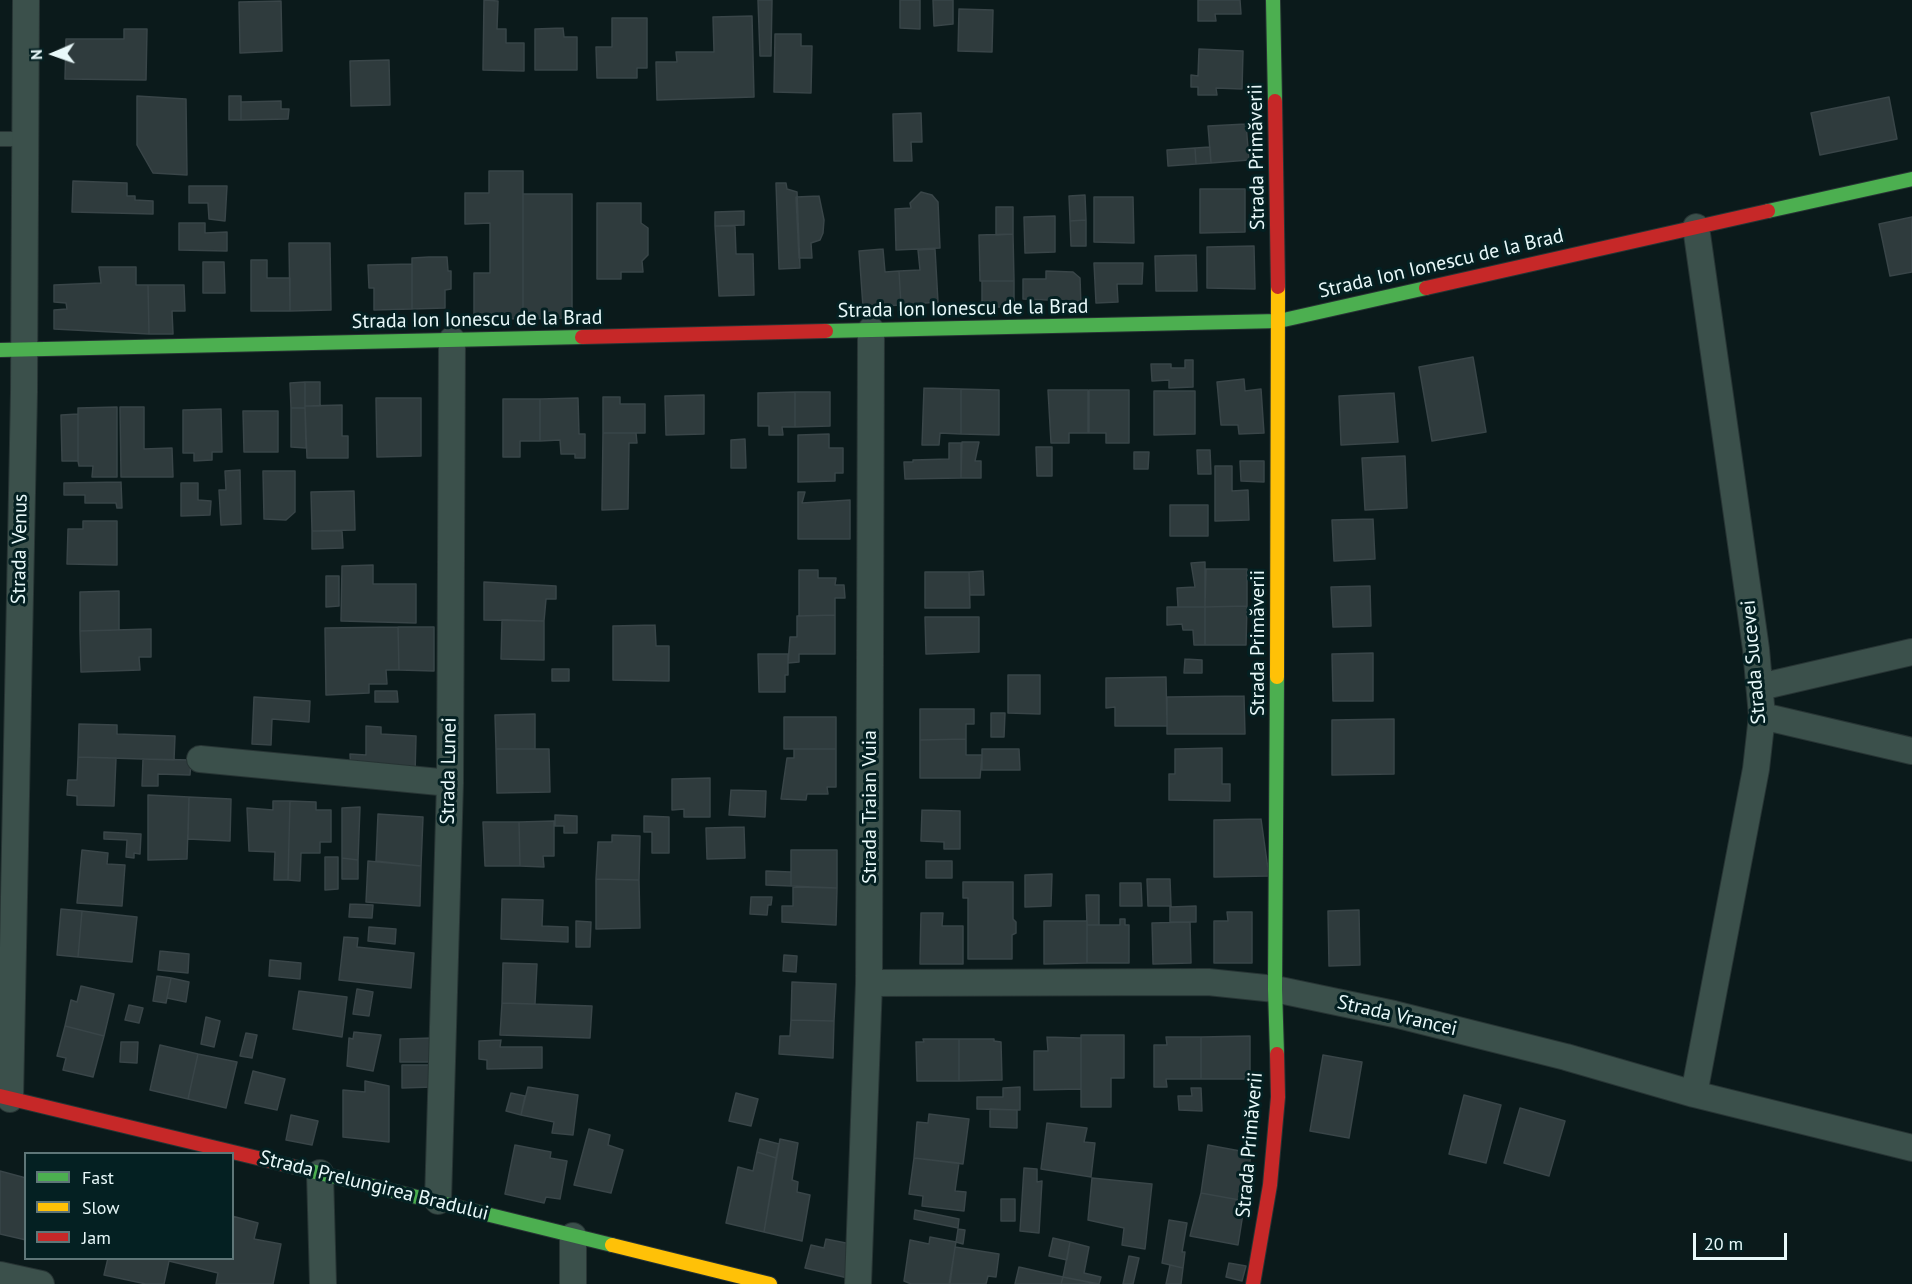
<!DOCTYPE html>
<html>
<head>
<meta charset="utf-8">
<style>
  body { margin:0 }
  #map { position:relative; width:1912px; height:1284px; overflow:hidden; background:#0b1a1b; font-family:"PT Sans",sans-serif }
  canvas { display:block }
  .legend { position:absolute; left:24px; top:1152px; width:210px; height:108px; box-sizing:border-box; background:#042022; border:2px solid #5f7678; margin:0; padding:8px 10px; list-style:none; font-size:18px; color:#e8f8f9 }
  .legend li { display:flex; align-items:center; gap:12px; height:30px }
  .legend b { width:30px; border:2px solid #5f7678 }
  .north { position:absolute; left:24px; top:24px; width:60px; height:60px; -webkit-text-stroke:4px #042022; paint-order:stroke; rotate:268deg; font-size:16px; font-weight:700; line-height:24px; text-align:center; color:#e8f8f9 }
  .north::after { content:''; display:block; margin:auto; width:21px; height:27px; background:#e8f8f9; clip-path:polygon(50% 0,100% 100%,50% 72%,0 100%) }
  .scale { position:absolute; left:1693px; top:1233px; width:94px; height:27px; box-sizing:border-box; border:3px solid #e8f8f9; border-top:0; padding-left:8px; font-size:18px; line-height:21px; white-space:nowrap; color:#e8f8f9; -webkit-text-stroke:4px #042022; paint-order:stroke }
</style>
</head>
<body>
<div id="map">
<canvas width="1912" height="1284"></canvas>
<ul class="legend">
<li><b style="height:8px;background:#4caf50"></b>Fast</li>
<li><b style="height:8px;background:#ffc107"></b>Slow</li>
<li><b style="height:8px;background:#c62828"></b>Jam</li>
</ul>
<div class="north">N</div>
<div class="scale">20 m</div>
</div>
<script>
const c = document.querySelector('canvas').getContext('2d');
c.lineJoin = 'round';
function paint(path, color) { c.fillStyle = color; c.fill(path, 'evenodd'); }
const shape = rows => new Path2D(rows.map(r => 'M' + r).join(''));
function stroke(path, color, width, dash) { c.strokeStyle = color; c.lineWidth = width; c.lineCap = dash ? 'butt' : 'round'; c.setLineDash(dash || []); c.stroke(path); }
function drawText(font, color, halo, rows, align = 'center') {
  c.font = font + ' "PT Sans",sans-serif'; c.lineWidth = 6; c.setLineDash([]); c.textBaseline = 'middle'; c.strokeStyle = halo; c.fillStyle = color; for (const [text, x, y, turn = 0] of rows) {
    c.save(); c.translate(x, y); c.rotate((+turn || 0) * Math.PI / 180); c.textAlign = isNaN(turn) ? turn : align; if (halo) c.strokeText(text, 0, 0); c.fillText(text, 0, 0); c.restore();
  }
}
const building = shape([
  [484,0,498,1,497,29,506,29,506,43,524,43,524,71,483,70,484,0],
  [758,0,772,0,771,56,760,56,758,0],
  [900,0,920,0,920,29,900,28,900,0],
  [933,0,953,0,953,24,934,26,933,0],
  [1198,0,1240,0,1241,14,1215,14,1216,21,1198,21,1198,0],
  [281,1,282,51,240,53,239,2,281,1],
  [959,9,993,10,992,52,958,51,959,9],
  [752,16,754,97,657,100,656,62,677,62,676,52,714,52,713,17,752,16],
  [612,18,647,18,647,68,637,68,637,78,597,78,596,47,612,47,612,18],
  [563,28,564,37,577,37,577,70,535,70,535,29,563,28],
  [124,29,147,29,146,80,65,79,66,39,124,39,124,29],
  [775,34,801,34,801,46,812,46,811,93,774,92,775,34],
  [1199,49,1243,51,1242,89,1216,88,1217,95,1198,95,1198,87,1191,87,1191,75,1198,76,1199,49],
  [389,60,390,105,351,106,350,61,389,60],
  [137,96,186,99,187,175,153,173,137,145,137,96],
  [229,96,241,96,241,120,229,120,229,96],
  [1889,97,1897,139,1820,155,1811,113,1889,97],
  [281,101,281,109,289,109,288,119,241,120,241,102,281,101],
  [921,113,922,142,911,142,912,161,894,161,893,114,921,113],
  [1246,124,1249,160,1211,163,1208,126,1246,124],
  [1210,147,1211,163,1196,164,1195,148,1210,147],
  [1195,148,1196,164,1168,166,1167,150,1195,148],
  [489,171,523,171,523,319,474,318,474,273,490,273,490,223,465,224,465,193,489,193,489,171],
  [73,181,127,183,127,196,135,196,135,200,153,201,153,214,72,212,73,181],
  [776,183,786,183,787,189,797,192,800,268,779,269,776,183],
  [189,186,227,186,225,221,209,219,208,203,189,203,189,186],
  [1200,189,1245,189,1245,232,1200,233,1200,189],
  [921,192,932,195,938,202,940,248,896,250,895,209,911,208,910,203,921,192],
  [523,194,572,194,572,318,523,319,523,194],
  [1085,195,1086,220,1070,221,1069,196,1085,195],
  [819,196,824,220,823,233,820,240,811,243,812,258,799,258,796,197,819,196],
  [1094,197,1133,197,1134,243,1094,242,1094,197],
  [597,203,641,203,641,223,648,228,648,255,642,261,643,272,621,272,621,279,597,279,597,203],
  [996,207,1013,207,1013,234,996,235,996,207],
  [744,211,744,225,715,226,715,212,744,211],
  [1055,216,1055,252,1025,253,1024,217,1055,216],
  [1912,217,1912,272,1890,276,1879,224,1912,217],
  [1086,220,1086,246,1071,246,1070,221,1086,220],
  [179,223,205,223,205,233,227,232,227,251,179,250,179,223],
  [715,226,735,226,736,254,753,254,754,295,719,296,715,226],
  [1013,234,1014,281,980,281,979,235,1013,234],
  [289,243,330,243,331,310,290,311,289,243],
  [1254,246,1255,289,1207,288,1207,247,1254,246],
  [883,249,885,272,899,271,901,305,863,307,859,251,883,249],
  [935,249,938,302,901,305,899,271,920,270,918,250,935,249],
  [1196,255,1197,291,1156,291,1155,256,1196,255],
  [429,257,447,257,448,271,451,271,451,289,445,290,445,308,412,309,412,258,429,257],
  [251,260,267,260,267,278,290,278,290,311,251,311,251,260],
  [203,262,224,262,225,293,203,293,203,262],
  [1094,263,1143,263,1142,284,1117,284,1118,302,1096,303,1094,263],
  [412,264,412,309,374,310,374,288,369,288,368,265,412,264],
  [99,267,136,267,136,285,148,285,149,334,54,329,54,310,67,309,66,303,54,302,54,285,101,283,99,267],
  [1046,271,1073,272,1080,278,1081,306,1073,305,1073,301,1023,299,1023,279,1046,279,1046,271],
  [982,281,1014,281,1014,307,982,307,982,281],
  [148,285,184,285,185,311,172,311,173,334,149,334,148,285],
  [1473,357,1486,432,1432,441,1419,367,1473,357],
  [1185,360,1193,360,1193,387,1169,388,1169,380,1152,381,1151,364,1171,364,1171,368,1185,368,1185,360],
  [1244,379,1245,391,1261,389,1264,433,1239,434,1238,425,1221,425,1217,382,1244,379],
  [305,382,305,408,291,408,290,383,305,382],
  [305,382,320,382,320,406,305,406,305,382],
  [924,388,961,389,961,434,940,433,939,445,922,445,924,388],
  [961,389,999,390,999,435,961,434,961,389],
  [1048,390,1088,390,1088,433,1069,433,1069,443,1051,443,1048,390],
  [1089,390,1129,390,1129,443,1106,443,1106,433,1089,433,1089,390],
  [1154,391,1195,391,1195,434,1154,435,1154,391],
  [795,392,795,427,782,427,783,435,769,435,769,426,758,426,758,393,795,392],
  [795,392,830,392,830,426,795,427,795,392],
  [1394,393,1398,442,1341,445,1339,396,1394,393],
  [704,395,704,434,666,435,665,396,704,395],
  [603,397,620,397,620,404,645,404,645,433,603,433,603,397],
  [376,398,421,398,421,456,377,457,376,398],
  [578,398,579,434,585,434,585,458,575,458,575,454,561,454,560,440,540,441,540,399,578,398],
  [503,399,540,399,540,441,520,441,520,457,503,457,503,399],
  [342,405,342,436,348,436,348,458,307,458,305,406,342,405],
  [117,407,117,477,92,477,93,466,79,466,78,461,78,408,117,407],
  [120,407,144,407,144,449,172,448,173,477,121,477,120,407],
  [291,408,305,408,306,448,291,447,291,408],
  [221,409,222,452,212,452,212,460,194,461,194,453,183,453,183,410,221,409],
  [243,411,278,411,278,452,244,452,243,411],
  [78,414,78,461,62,461,61,415,78,414],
  [603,433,636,433,637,443,629,443,628,509,602,510,603,433],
  [829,434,829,448,843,448,843,473,835,473,835,481,798,482,798,435,829,434],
  [745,439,746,468,731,468,731,440,745,439],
  [962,442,979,442,975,461,981,461,981,478,961,478,962,442],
  [949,443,961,443,961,478,905,479,904,462,913,462,913,460,949,459,949,443],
  [1036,447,1052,447,1052,476,1037,476,1036,447],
  [1197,450,1210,450,1211,474,1198,474,1197,450],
  [1134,452,1149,452,1148,469,1134,469,1134,452],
  [1405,456,1407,508,1365,510,1362,458,1405,456],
  [1240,461,1264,461,1264,482,1241,481,1240,461],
  [1215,466,1232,466,1232,491,1248,490,1249,520,1215,521,1215,466],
  [240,470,241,524,221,525,219,490,226,490,225,471,240,470],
  [263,471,295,471,295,512,286,520,264,519,263,471],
  [121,482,122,508,117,508,116,503,85,503,85,495,64,495,64,483,121,482],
  [181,483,198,483,198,500,211,501,210,515,181,516,181,483],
  [354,491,355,530,312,531,311,492,354,491],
  [798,492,805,492,802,503,850,500,850,539,798,539,798,492],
  [1170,505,1208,505,1208,536,1170,536,1170,505],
  [1373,519,1375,559,1334,561,1332,520,1373,519],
  [83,521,117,521,117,565,67,564,68,529,83,529,83,521],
  [312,531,342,531,343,548,312,549,312,531],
  [1205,562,1205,607,1178,607,1177,588,1195,587,1191,563,1205,562],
  [373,565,373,584,416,584,416,623,341,621,342,566,373,565],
  [1206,569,1247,569,1247,606,1205,607,1206,569],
  [799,570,818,570,818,578,836,578,835,585,844,585,845,598,835,598,835,615,799,616,799,570],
  [983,571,984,595,970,595,969,572,983,571],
  [925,572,969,572,970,608,925,608,925,572],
  [326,576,339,576,339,606,326,607,326,576],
  [484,582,556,586,556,599,546,599,544,621,484,620,484,582],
  [1370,586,1371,626,1333,627,1331,587,1370,586],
  [119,591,119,630,80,631,80,592,119,591],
  [1247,606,1246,645,1205,645,1205,607,1247,606],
  [1167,607,1205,607,1205,645,1194,645,1193,630,1183,630,1182,624,1167,625,1167,607],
  [835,615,835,654,799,654,799,662,788,663,790,637,797,637,797,616,835,615],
  [925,617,979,617,979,652,926,654,925,617],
  [502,620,544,621,544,660,501,659,502,620],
  [655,625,656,646,669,646,669,681,613,680,613,626,655,625],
  [398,627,399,670,386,670,387,684,369,684,369,693,326,695,325,628,398,627],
  [398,627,434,627,434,671,399,670,398,627],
  [151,629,151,657,139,657,140,670,81,672,80,631,151,629],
  [1373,653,1373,701,1333,701,1332,654,1373,653],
  [758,654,788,654,788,675,785,675,785,692,759,692,758,654],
  [1185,659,1202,660,1202,673,1184,673,1185,659],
  [552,669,569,669,569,681,552,681,552,669],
  [1008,675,1040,675,1040,714,1008,713,1008,675],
  [1166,677,1167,726,1115,726,1115,707,1106,708,1106,678,1166,677],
  [375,691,397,691,398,702,375,702,375,691],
  [1244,696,1245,734,1167,734,1167,697,1244,696],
  [254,697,310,701,309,722,272,719,271,745,252,744,254,697],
  [920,709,974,709,974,724,966,724,966,739,920,740,920,709],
  [991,713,1005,713,1004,737,991,737,991,713],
  [535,714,535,749,496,749,495,715,535,714],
  [784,717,836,717,836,749,784,749,784,717],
  [1394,719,1394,774,1332,775,1332,720,1394,719],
  [79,724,117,725,117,734,175,736,174,760,78,757,79,724],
  [366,726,381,727,381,734,416,736,415,775,351,772,350,754,366,755,366,726],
  [966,739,966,755,982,755,980,778,920,778,920,740,966,739],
  [1222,748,1222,784,1230,784,1230,801,1169,800,1169,774,1175,774,1175,749,1222,748],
  [496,749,549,749,550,792,497,793,496,749],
  [794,749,836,749,836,787,827,787,828,794,807,794,806,800,781,799,787,758,794,758,794,749],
  [982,749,1019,749,1020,770,982,770,982,749],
  [78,757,116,758,114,806,77,805,77,796,67,795,68,780,77,780,78,757],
  [143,759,191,760,190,775,158,774,158,786,142,786,143,759],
  [710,778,710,817,684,817,684,809,672,810,672,779,710,778],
  [731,790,766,791,765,817,729,815,731,790],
  [148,795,189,797,187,859,148,860,148,795],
  [189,797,231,799,230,841,188,839,189,797],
  [273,801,290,801,288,880,274,880,275,852,249,851,247,808,273,810,273,801],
  [290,801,316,802,316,810,331,810,331,842,320,842,320,853,301,853,300,881,288,880,290,801],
  [360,807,358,860,342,858,342,808,360,807],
  [922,810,960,811,960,849,944,849,944,842,921,841,922,810],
  [378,814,423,817,421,866,376,861,378,814],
  [555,815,577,816,577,833,564,833,564,826,555,826,555,815],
  [644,816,669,817,669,853,652,853,652,832,644,832,644,816],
  [1261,819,1269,876,1214,877,1214,820,1261,819],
  [554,821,554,856,543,856,544,867,520,866,519,822,554,821],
  [483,822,519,822,520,866,485,866,483,822],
  [744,827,745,858,707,859,706,828,744,827],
  [104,832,141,834,140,854,134,853,134,858,126,857,127,840,104,839,104,832],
  [612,835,640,836,639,880,596,879,598,842,612,842,612,835],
  [82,850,108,853,107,864,125,865,122,906,77,903,82,850],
  [791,850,837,850,837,888,791,886,791,850],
  [325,857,338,857,338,889,325,890,325,857],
  [342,858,358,860,358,879,342,879,342,858],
  [368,861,421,866,420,906,366,902,368,861],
  [926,861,952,861,952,878,926,878,926,861],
  [766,871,791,872,791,886,766,885,766,871],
  [1052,874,1051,906,1025,907,1025,875,1052,874],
  [596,879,639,880,640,928,596,929,596,879],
  [1147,879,1170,879,1171,906,1148,906,1147,879],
  [963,882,1013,882,1013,919,1016,922,1016,933,1012,935,1012,959,968,959,968,898,963,898,963,882],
  [1120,883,1141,883,1142,906,1120,906,1120,883],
  [793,887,837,888,836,925,782,922,782,906,793,906,793,887],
  [1086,895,1099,895,1099,925,1087,925,1086,895],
  [751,897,772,897,771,905,768,905,767,915,750,914,751,897],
  [502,899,543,900,542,926,568,927,568,942,501,939,502,899],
  [350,904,373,905,372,918,349,917,350,904],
  [1196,906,1196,922,1170,922,1170,907,1196,906],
  [61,909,82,911,78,957,57,955,61,909],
  [1359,910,1360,965,1329,966,1328,911,1359,910],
  [82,911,137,917,132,962,78,957,82,911],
  [1227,912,1252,912,1252,963,1214,963,1214,921,1228,921,1227,912],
  [921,913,943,913,942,926,963,926,963,964,920,964,921,913],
  [1120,919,1125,919,1125,925,1129,925,1129,963,1087,963,1087,925,1120,925,1120,919],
  [576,921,591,922,590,947,576,947,576,921],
  [1044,921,1087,921,1087,963,1044,964,1044,921],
  [1190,922,1191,963,1153,964,1152,923,1190,922],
  [369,927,396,929,395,944,368,941,369,927],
  [344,937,358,938,357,947,414,953,411,988,339,980,344,937],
  [160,951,189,954,188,973,158,970,160,951],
  [784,955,797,956,796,972,783,971,784,955],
  [270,960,301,963,300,979,269,976,270,960],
  [503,963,537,964,535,1004,502,1003,503,963],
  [157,976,171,978,166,1003,153,1001,157,976],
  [171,978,189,982,186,1002,167,998,171,978],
  [792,982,836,984,834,1021,791,1020,792,982],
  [81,986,114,994,104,1036,65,1026,71,1000,77,1002,81,986],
  [357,989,373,992,369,1016,353,1014,357,989],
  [299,991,347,997,342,1037,293,1029,299,991],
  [502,1003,592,1006,590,1038,500,1035,502,1003],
  [129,1005,143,1008,139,1023,125,1020,129,1005],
  [206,1017,220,1021,214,1047,201,1044,206,1017],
  [791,1020,834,1021,833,1058,779,1054,780,1036,790,1036,791,1020],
  [65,1026,104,1036,93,1077,63,1070,66,1058,57,1056,65,1026],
  [354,1032,381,1035,373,1071,347,1066,349,1038,353,1039,354,1032],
  [246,1033,257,1035,252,1058,240,1056,246,1033],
  [1081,1035,1124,1035,1124,1078,1111,1078,1111,1107,1081,1107,1081,1035],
  [1250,1036,1250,1079,1201,1079,1201,1037,1250,1036],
  [1047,1037,1081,1038,1081,1089,1034,1090,1034,1051,1048,1051,1047,1037],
  [1166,1037,1201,1037,1201,1079,1166,1079,1167,1087,1154,1087,1154,1045,1167,1045,1166,1037],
  [432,1038,432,1062,400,1062,400,1039,432,1038],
  [923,1039,959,1039,959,1081,917,1081,916,1042,924,1042,923,1039],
  [959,1039,994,1039,994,1041,1001,1042,1002,1080,959,1081,959,1039],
  [501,1040,500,1047,542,1047,542,1068,487,1069,487,1060,479,1059,479,1041,501,1040],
  [121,1042,138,1042,137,1063,120,1062,121,1042],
  [160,1045,198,1054,188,1099,150,1090,160,1045],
  [198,1054,237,1062,226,1108,188,1099,198,1054],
  [1323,1055,1362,1062,1349,1138,1310,1131,1323,1055],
  [402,1065,433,1065,433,1087,402,1088,402,1065],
  [253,1071,285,1079,277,1110,245,1103,253,1071],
  [365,1081,389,1086,389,1142,343,1137,343,1090,365,1092,365,1081],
  [528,1087,578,1095,573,1135,552,1133,554,1122,521,1115,528,1087],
  [1020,1087,1020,1110,977,1109,977,1097,1003,1097,1003,1088,1020,1087],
  [1191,1088,1201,1088,1202,1111,1179,1110,1178,1096,1192,1096,1191,1088],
  [511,1093,525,1096,521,1115,506,1111,511,1093],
  [736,1093,758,1099,751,1126,729,1121,736,1093],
  [1464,1095,1501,1105,1486,1163,1449,1154,1464,1095],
  [1520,1108,1565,1121,1549,1176,1504,1163,1520,1108],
  [990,1109,1017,1110,1017,1128,990,1127,990,1109],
  [929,1114,969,1119,963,1164,914,1158,917,1122,928,1123,929,1114],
  [291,1115,318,1121,312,1145,286,1140,291,1115],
  [1047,1123,1087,1128,1084,1142,1095,1143,1091,1177,1041,1169,1047,1123],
  [589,1129,610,1135,608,1145,623,1150,611,1193,574,1185,589,1129],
  [760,1139,779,1144,776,1158,757,1152,760,1139],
  [780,1139,798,1143,792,1180,798,1182,797,1192,810,1195,802,1241,764,1232,780,1139],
  [515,1145,551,1152,550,1158,567,1161,560,1199,546,1197,544,1203,505,1194,515,1145],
  [1208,1145,1251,1153,1245,1201,1201,1193,1208,1145],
  [757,1152,776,1158,764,1232,726,1223,738,1167,753,1171,757,1152],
  [914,1158,959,1163,955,1191,966,1192,964,1211,922,1206,923,1196,909,1194,914,1158],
  [1024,1168,1037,1169,1037,1182,1042,1181,1039,1233,1020,1231,1024,1168],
  [0,1171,26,1178,26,1240,0,1234,0,1171],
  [1092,1178,1152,1184,1145,1249,1122,1245,1124,1228,1088,1220,1092,1178],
  [1201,1193,1245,1201,1238,1245,1190,1236,1201,1193],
  [1001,1199,1015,1199,1015,1221,1001,1221,1001,1199],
  [915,1210,959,1219,958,1228,914,1219,915,1210],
  [232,1216,258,1223,254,1239,281,1244,273,1284,216,1284,218,1273,169,1261,164,1284,146,1284,104,1275,108,1258,232,1258,232,1216],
  [1169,1220,1187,1223,1182,1252,1185,1252,1183,1268,1162,1263,1169,1220],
  [958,1229,965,1230,963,1244,956,1242,958,1229],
  [930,1237,956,1242,949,1284,911,1284,904,1281,910,1240,929,1244,930,1237],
  [1053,1238,1070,1242,1067,1260,1049,1256,1053,1238],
  [826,1239,856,1245,852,1279,805,1268,811,1245,824,1248,826,1239],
  [1070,1242,1089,1247,1084,1273,1101,1277,1099,1284,1063,1277,1070,1242],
  [955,1247,999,1254,996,1277,988,1276,986,1284,950,1284,955,1247],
  [1129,1256,1139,1258,1133,1284,1123,1284,1129,1256],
  [1229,1263,1246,1266,1242,1281,1226,1277,1229,1263],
  [1170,1265,1183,1268,1181,1284,1166,1284,1170,1265],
  [1019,1267,1063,1277,1061,1284,1015,1284,1019,1267],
  [1063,1277,1097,1284,1061,1284,1063,1277]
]);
paint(building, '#2f3b3d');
stroke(building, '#394548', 1.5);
const lane = shape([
  [0,139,25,139]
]);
const street = shape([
  [1760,687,1912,652],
  [1762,716,1912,751],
  [200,759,450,783],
  [869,983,1208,982,1275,989,1394,1014,1566,1057,1694,1094,1912,1148],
  [1694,1094,1756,769,1762,716,1756,649,1696,227],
  [10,1099,24,392,26,0],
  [320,1173,323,1284],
  [438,1201,450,783,452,340],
  [0,1275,41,1284],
  [573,1284,573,1236],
  [858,1284,869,983,871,330]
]);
const fast = shape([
  [1273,0,1275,101],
  [1768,211,1912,179],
  [826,331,1279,321,1426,288],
  [0,350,582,337],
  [1277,1054,1275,989,1277,677],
  [295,1167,612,1245]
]);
const slow = shape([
  [1277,677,1278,287],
  [612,1245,770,1284]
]);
const jam = shape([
  [1275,101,1278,287],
  [1426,288,1768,211],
  [582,337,826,331],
  [0,1096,295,1167],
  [1253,1284,1270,1185,1278,1097,1277,1054]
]);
stroke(lane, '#273434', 16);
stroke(street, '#273434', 28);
stroke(fast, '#273434', 16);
stroke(slow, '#273434', 16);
stroke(jam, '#273434', 16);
stroke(lane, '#3b504b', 14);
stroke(street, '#3b504b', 26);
stroke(fast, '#4caf50', 14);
stroke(slow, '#ffc107', 14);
stroke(jam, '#c62828', 14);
drawText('20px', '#e8f8f9', '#042022', [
  ["Strada Primăverii",1257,157,-91],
  ["Strada Ion Ionescu de la Brad",1441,264,-13],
  ["Strada Ion Ionescu de la Brad",963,309,-1],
  ["Strada Ion Ionescu de la Brad",477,320,-1],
  ["Strada Venus",20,549,-89],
  ["Strada Primăverii",1258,643,-90],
  ["Strada Sucevei",1754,662,-95],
  ["Strada Lunei",449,771,-89],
  ["Strada Traian Vuia",870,807,-90],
  ["Strada Vrancei",1397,1016,13],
  ["Strada Primăverii",1250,1145,-85],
  ["Strada Prelungirea Bradului",374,1186,14]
]);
</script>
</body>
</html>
